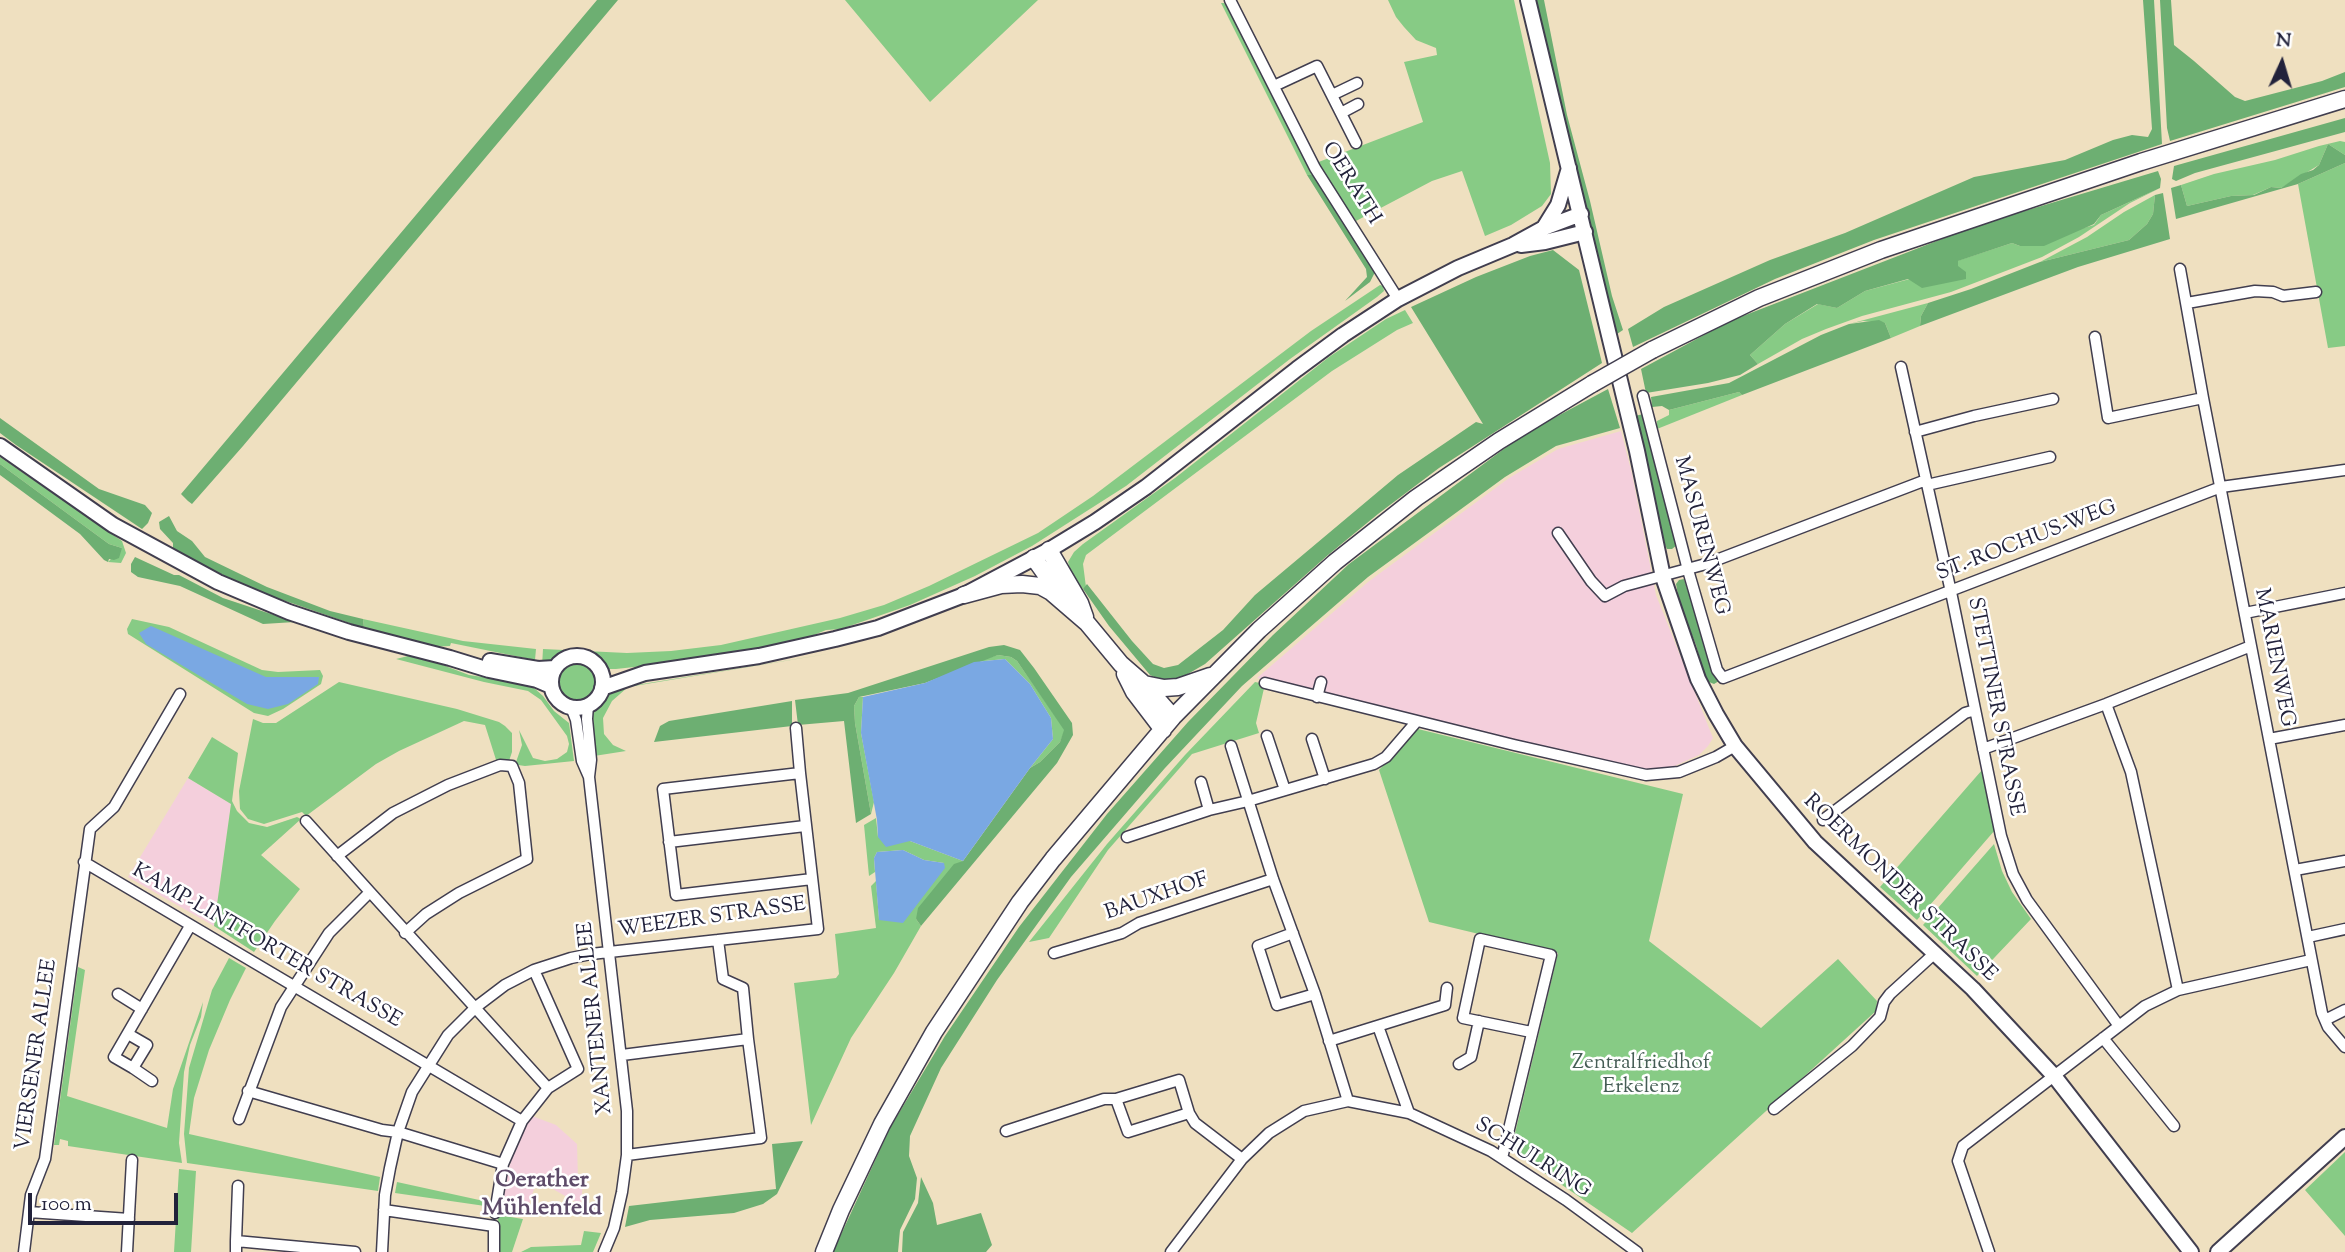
<!DOCTYPE html>
<html>
<head>
<meta charset="utf-8">
<style>
  body { margin:0 }
  #map { position:relative; width:2345px; height:1252px; overflow:hidden; background:#efe0c0; font-family:"Sorts Mill Goudy",serif }
  canvas { display:block }
  .north { position:absolute; left:2247px; top:28px; width:70px; height:70px; -webkit-text-stroke:5px #fff; paint-order:stroke; rotate:4deg; font-size:19px; font-weight:700; line-height:28px; text-align:center; color:#22223b }
  .north::after { content:''; display:block; margin:auto; width:24px; height:32px; background:#22223b; clip-path:polygon(50% 0,100% 100%,50% 72%,0 100%) }
  .scale { position:absolute; left:28px; top:1193px; width:150px; height:32px; box-sizing:border-box; border:4px solid #22223b; border-top:0; padding-left:9px; font-size:21px; line-height:24px; white-space:nowrap; color:#22223b; -webkit-text-stroke:5px #fff; paint-order:stroke }
</style>
</head>
<body>
<div id="map">
<canvas width="2345" height="1252"></canvas>
<div class="north">N</div>
<div class="scale">100 m</div>
</div>
<script>
const c = document.querySelector('canvas').getContext('2d');
c.lineJoin = 'round';
function paint(path, color) { c.fillStyle = color; c.fill(path, 'evenodd'); }
const shape = rows => new Path2D(rows.map(r => 'M' + r).join(''));
function stroke(path, color, width, dash) { c.strokeStyle = color; c.lineWidth = width; c.lineCap = dash ? 'butt' : 'round'; c.setLineDash(dash || []); c.stroke(path); }
function drawText(font, color, halo, rows, align = 'center') {
  c.font = font + ' "Sorts Mill Goudy",serif'; c.lineWidth = 5; c.setLineDash([]); c.textBaseline = 'middle'; c.strokeStyle = halo; c.fillStyle = color; for (const [text, x, y, turn = 0] of rows) {
    c.save(); c.translate(x, y); c.rotate((+turn || 0) * Math.PI / 180); c.textAlign = isNaN(turn) ? turn : align; if (halo) c.strokeText(text, 0, 0); c.fillText(text, 0, 0); c.restore();
  }
}
paint(shape([
  [1621,431,1632,474,1656,595,1713,738,1708,746,1699,755,1670,768,1651,770,1607,763,1472,732,1257,678,1368,582,1509,478,1558,449],
  [188,778,231,804,214,926,128,877],
  [532,1116,556,1125,577,1144,578,1180,583,1182,581,1205,537,1180,527,1210,499,1206,514,1149]
]), '#f4cfdc');
paint(shape([
  [845,0,1038,0,930,102],
  [1388,0,1514,0,1550,163,1551,194,1542,206,1511,225,1485,236,1462,171,1432,181,1356,221,1316,163,1423,122,1404,62,1437,55,1436,48,1416,40,1404,27,1396,17],
  [1221,3,1224,3,1230,9,1314,175,1307,175],
  [2340,141,2345,142,2345,155,2328,144,2319,165,2281,188,2271,187,2253,195,2231,196,2187,206,2181,185,2214,174,2275,160,2319,146],
  [2345,163,2345,346,2328,348,2298,184],
  [2160,188,2130,203,2079,237,2042,257,1951,292,1862,316,1826,329,1802,339,1758,364,1750,355,1785,324,1818,304,1837,308,1865,291,1958,266,1957,261,2012,243,2020,246,2094,225,2101,215],
  [2155,195,2153,214,2147,224,2129,240,2040,262,2087,237,2124,212],
  [1380,285,1383,286,1384,291,1377,297,1290,359,1126,486,1032,546,975,576,910,605,841,629,826,630,800,641,716,658,616,669,609,669,588,653,575,652,542,666,543,649,627,653,671,651,721,645,840,618,884,605,929,586,1038,533,1093,496,1311,331],
  [1928,303,1921,316,1920,326,1891,338,1885,323,1863,321,1849,324],
  [1405,310,1413,323,1397,330,1332,371,1086,555,1083,564,1086,587,1083,589,1072,576,1068,562,1074,552,1083,544,1175,478,1329,357,1386,319],
  [1739,392,1742,395,1657,429,1657,421,1669,415,1669,410],
  [0,457,122,541,126,553,121,563,108,562,122,548,109,544,0,464],
  [132,619,169,627,262,670,278,672,320,670,323,676,321,684,283,709,268,716,254,713,128,634,127,629],
  [363,619,463,641,536,649,535,660,451,643,450,646,429,647,364,628],
  [833,653,628,687,612,701,603,718,604,734,613,745,626,751,594,756,593,714,608,695,624,687],
  [998,655,1011,657,1017,661,1065,730,1060,742,1040,762,1030,768,1053,739,1051,718,1030,684,1005,659,974,662],
  [408,656,435,662,469,675,509,681,533,687,543,696,554,711,569,723,574,761,525,766,518,765,516,762,522,745,519,730,533,758,545,761,557,759,567,752,569,744,567,736,541,700,528,691,484,682,396,659],
  '558 682a19 19 0 1 1 38 0a19 19 0 1 1-38 0Z',
  [339,682,457,709,499,722,505,726,512,733,512,752,509,761,497,763,485,725,464,721,399,751,376,764,306,816,302,812,264,824,248,819,240,809,239,791,253,719,263,723,276,723],
  [1255,682,1265,684,1256,723,1259,733,1192,754,1108,850,1049,938,1029,942,1107,844,1185,755],
  [859,697,863,697,861,733,874,802,871,814,855,723,854,706],
  [1418,729,1683,794,1649,941,1761,1028,1838,959,1877,1001,1876,1011,1632,1233,1511,1150,1558,953,1429,922,1379,770],
  [212,737,238,753,232,801,237,811,249,823,267,827,297,817,301,819,261,855,300,889,275,921,254,952,214,926,231,804,188,778],
  [1982,770,1995,830,1917,920,1880,887],
  [876,818,878,837,910,841,963,861,916,919,921,926,894,973,851,1038,811,1125,794,983,836,978,839,974,835,934,876,928,871,886,876,881,879,919,944,863,924,860,903,850,877,852,874,858,875,872,869,876,864,825],
  [1994,844,2002,871,2012,892,2031,919,1977,976,1923,925],
  [229,958,246,968,230,1000,209,1050,194,1098,189,1134,380,1177,378,1191,187,1163,184,1134,189,1068,212,990],
  [78,967,85,970,67,1096,167,1128,173,1089,203,1002,201,1017,190,1045,184,1072,179,1143,182,1163,68,1146,68,1141,60,1139,59,1145,54,1145],
  [2345,1152,2345,1236,2305,1190],
  [179,1169,196,1171,191,1252,174,1252],
  [397,1182,493,1203,492,1207,395,1193],
  [498,1215,523,1219,512,1252,496,1252],
  [584,1231,601,1233,593,1252,521,1252,531,1247,581,1245]
]), '#87cb85');
paint(shape([
  [597,0,618,0,243,446,192,504,188,501,181,494],
  [1535,0,1544,0,1567,115,1590,201,1612,296,1623,330,1617,334,1606,296],
  [2143,0,2154,0,2162,144,1874,240,1775,279,1633,347,1628,329,1664,307,1770,260,1845,233,1974,177,2065,160,2113,140,2132,135,2148,137,2152,129],
  [2160,0,2171,0,2174,45,2194,61,2235,97,2245,101,2322,81,2345,72,2345,87,2170,141,2167,128],
  [2345,118,2345,132,2195,173,2176,181,2172,179,2174,166],
  [2328,144,2345,155,2345,163,2298,184,2176,219,2171,188,2181,185,2187,206,2231,196,2254,195,2271,187,2281,188,2301,174,2313,170,2319,165],
  [2158,171,2161,179,2160,188,2101,215,2094,224,2044,246,2020,246,2012,243,1958,261,1958,266,1966,272,1966,279,1922,288,1908,279,1865,291,1837,308,1817,304,1785,324,1750,355,1758,364,1740,375,1708,383,1646,393,1641,369,1730,321,1978,225],
  [1307,175,1314,175,1375,272,1370,282,1345,301,1367,277,1366,269],
  [2163,193,2170,239,2078,267,1920,326,1921,316,1928,303,1971,289,2040,262,2129,240,2147,224,2153,214,2155,195],
  [1553,250,1579,270,1602,363,1439,468,1378,514,1328,555,1205,664,1181,678,1163,681,1150,675,1109,626,1083,589,1087,584,1132,641,1153,664,1164,668,1178,665,1223,630,1255,595,1398,475,1476,422,1483,424,1411,307,1476,277,1530,256],
  [1879,320,1885,323,1891,338,1742,395,1739,392,1669,410,1662,406,1652,407,1651,397,1729,383,1821,335,1849,324],
  [1608,389,1620,428,1556,446,1505,477,1368,577,1242,686,1165,768,1071,877,997,980,941,1068,910,1136,909,1156,917,1178,915,1199,900,1230,898,1252,833,1252,890,1128,945,1036,1019,927,1107,814,1188,722,1273,635,1349,564,1524,434],
  [1643,414,1677,545,1672,549,1667,549,1665,545,1635,416],
  [0,418,99,489,145,505,152,513,148,523,142,529,16,445,0,433],
  [0,464,109,544,122,548,119,558,114,560,109,559,108,562,104,560,80,534,0,475],
  [169,516,177,531,192,541,205,557,267,587,330,611,363,619,364,628,274,597,229,578,173,549,173,543,160,529,159,522],
  [135,557,174,575,179,575,223,598,295,622,263,624,180,586,138,577,131,572,131,564],
  [1684,579,1714,674,1719,681,1714,684,1709,682,1705,677,1696,645,1680,605,1676,584,1679,580],
  [1004,645,1020,650,1034,668,1072,723,1073,735,1057,763,921,926,916,919,918,908,954,864,963,861,1030,768,1040,762,1060,742,1064,730,1017,661,1011,657,998,655,925,683,859,697,854,706,855,723,871,814,856,823,844,721,798,725,795,700,848,693,989,647],
  [792,701,792,726,654,742,660,726,669,721],
  [803,1141,777,1194,763,1204,734,1213,650,1220,625,1227,629,1206,776,1189,772,1144],
  [921,1177,933,1203,937,1225,981,1213,992,1245,986,1252,902,1252,903,1232,918,1203]
]), '#6daf72');
paint(shape([
  [151,626,266,677,319,677,318,684,288,704,268,709,247,704,146,644,139,633],
  [1005,659,1030,684,1051,718,1053,739,1030,768,963,861,910,841,886,847,878,837,877,820,861,733,863,697,925,683,974,662],
  [903,850,924,860,944,863,945,868,903,923,879,920,874,858,877,852]
]), '#7aa8e3');
const street = shape([
  [1230,0,1315,168,1398,299],
  [1274,86,1317,66,1356,143],
  [1332,95,1357,83],
  [1341,113,1358,104],
  [2180,269,2203,398,2322,1013,2328,1027,2345,1047],
  [2187,303,2255,291,2273,292,2283,296,2316,292],
  [2095,337,2108,418,2203,398],
  [1901,367,1951,592,2001,836,2013,874,2027,900,2119,1026],
  [1643,396,1688,570,1717,670,1723,678,2221,487,2345,470],
  [1915,432,1974,416,2053,399],
  [1927,485,2050,457],
  [1558,533,1591,581,1605,596,1624,586,1706,564,1926,480],
  [2245,613,2345,593],
  [1265,683,1514,745,1646,775,1679,772,1716,757,1735,746],
  [1317,697,1321,682],
  [2106,704,2131,772,2178,990],
  [588,705,587,719,591,760,589,777,627,1111,627,1155,622,1192,614,1228,604,1252],
  [571,707,576,720,582,761,589,777],
  [796,728,800,773],
  [1267,736,1285,790],
  [1312,739,1325,779],
  [2269,739,2345,725],
  [1231,746,1273,879,1315,994,1348,1101],
  [1983,749,2106,704,2251,646],
  [1201,782,1209,810],
  [1823,820,1965,713,1975,710],
  [1127,837,1209,810,1248,801,1374,764,1386,757,1417,721],
  [669,842,805,826],
  [337,856,393,813,448,785,500,765,512,766,519,783,527,859,459,893,426,914,405,933],
  [84,862,522,1121],
  [2295,870,2345,861],
  [370,892,548,1088],
  [1293,933,1258,946,1277,1005,1315,994],
  [2308,937,2345,929],
  [718,940,723,979,743,988,748,1039],
  [1054,953,1122,933,1139,923,1273,879],
  [118,994,142,1009],
  [2325,1020,2345,1010],
  [1378,1026,1409,1113],
  [128,1034,147,1045,133,1068,114,1057,190,926],
  [2103,1038,2174,1126],
  [1329,1041,1445,1005,1447,988],
  [622,1055,748,1039,761,1138,627,1155],
  [1459,1064,1471,1057,1479,1021],
  [133,1068,152,1081],
  [248,1091,382,1130,398,1132,503,1164],
  [1116,1099,1128,1132,1189,1113],
  [1774,1109,1852,1046,1880,1017,1884,1002,1890,994,1935,953],
  [239,1119,281,1007,329,933,370,892,306,821],
  [1006,1131,1104,1099,1116,1099,1179,1080,1189,1113,1195,1123,1242,1159],
  [1502,1158,1551,955,1480,939,1463,1018,1531,1032],
  [384,1210,494,1226,494,1252],
  [29,1212,129,1219],
  [495,1213,503,1164,522,1121,548,1088,578,1069,534,970],
  [236,1241,238,1186],
  [24,1252,31,1195,45,1159,90,829,114,807,180,694],
  [127,1252,132,1160],
  [236,1252,236,1241,355,1252],
  [382,1252,385,1195,390,1168,398,1132,412,1092,448,1035,476,1007,505,985,534,970,571,958,591,954,818,929,800,773,663,789,676,895,812,879],
  [1171,1252,1242,1159,1269,1133,1304,1111,1348,1101,1409,1113,1491,1151,1566,1200,1637,1252],
  [1989,1252,1958,1161,1963,1146,2145,1006,2178,990,2311,960]
]);
const secondary = shape([
  [1528,0,1637,451,1663,577,1698,679,1716,714,1735,746,1815,842,1973,989,2055,1077,2191,1252],
  [1545,226,1558,205,1569,168],
  [1521,245,1545,242,1585,232],
  [0,446,113,525,218,582,289,612,349,632,450,658,489,670,537,680,551,686],
  '551 682a26 26 0 1 1 52 0a26 26 0 1 1-52 0Z',
  [490,661,538,669,555,668],
  [602,688,645,673,759,656,835,639,878,628,964,595,1049,550,1095,522,1146,487,1297,369,1343,335,1398,299,1458,268,1513,245,1544,228,1581,214],
  [2218,1252,2345,1137]
]);
const primary = shape([
  [1652,350,1759,298,1881,250,2141,162,2345,99],
  [1049,550,1080,603,1085,617],
  [1034,558,1061,596],
  [964,595,1001,585,1022,584,1040,586,1051,592,1087,623,1121,664,1144,684,1173,717],
  [1125,674,1134,692,1163,730],
  [1144,684,1164,688,1178,687,1210,676],
  [824,1252,841,1210,882,1124,934,1032,1020,902,1053,859,1173,717,1259,630,1335,562,1416,498,1499,441,1592,384]
]);
stroke(street, '#413e4f', 13);
stroke(secondary, '#413e4f', 18);
stroke(primary, '#413e4f', 19);
stroke(street, '#fff', 10);
stroke(secondary, '#fff', 14);
stroke(primary, '#fff', 16);
const primaryBridge = shape([
  [1592,384,1652,350]
]);
stroke(primaryBridge, '#413e4f', 19, []);
stroke(primaryBridge, '#fff', 16);
drawText('21px', '#22223b', '#fff', [
  ["OERATH",1350,184,58],
  ["MASURENWEG",1700,536,75],
  ["ST.-ROCHUS-WEG",2027,542,-21],
  ["MARIENWEG",2273,658,79],
  ["STETTINER STRASSE",1994,707,79],
  ["ROERMONDER STRASSE",1899,889,44],
  ["BAUXHOF",1157,898,-19],
  ["WEEZER STRASSE",712,919,-8],
  ["KAMP-LINTFORTER STRASSE",266,947,30],
  ["XANTENER ALLEE",597,1018,-96],
  ["VIERSENER ALLEE",38,1055,-82],
  ["SCHULRING",1532,1159,32]
]);
drawText('21px', '#455d55', '#fff', [
  ["Zentralfriedhof",1641,1064],
  ["Erkelenz",1641,1088]
]);
drawText('bold 24px', '#5e4b69', '#fff', [
  ["Oerather",542,1182],
  ["Mühlenfeld",542,1210]
]);
</script>
</body>
</html>
